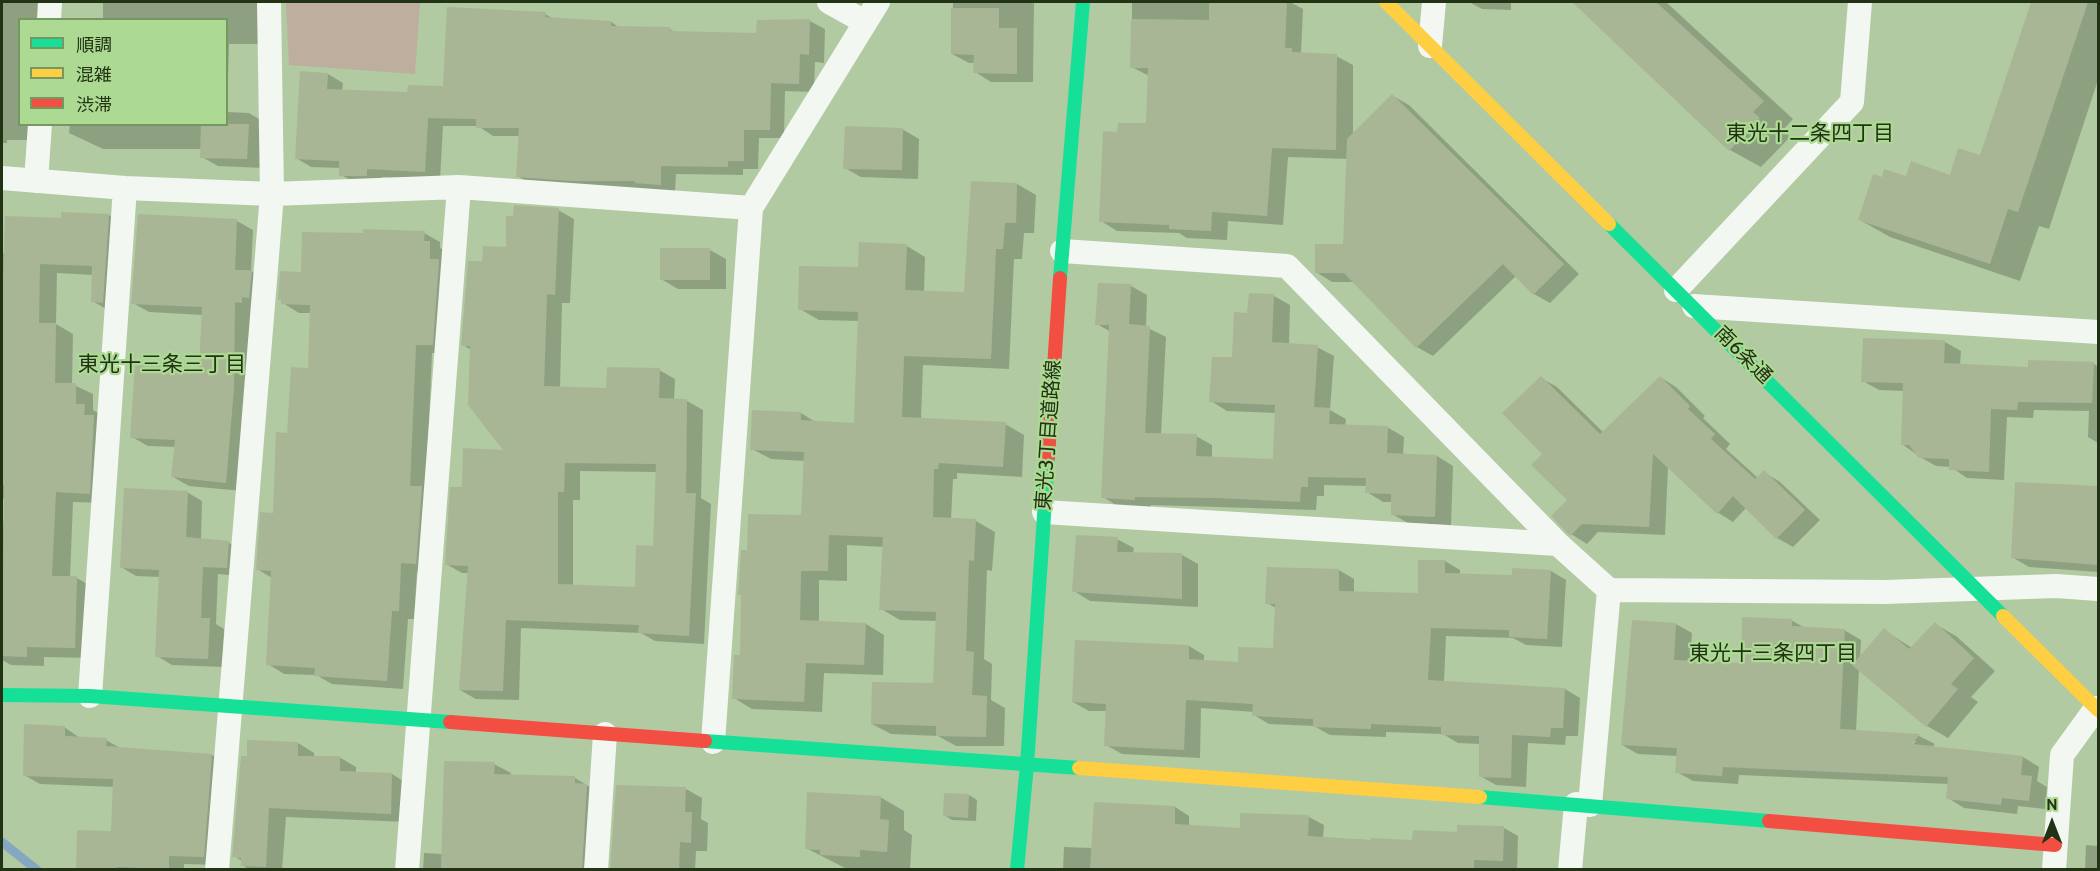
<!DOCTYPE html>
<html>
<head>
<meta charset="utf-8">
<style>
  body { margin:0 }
  #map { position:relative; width:2100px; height:871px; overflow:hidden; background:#b1caa2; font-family:Cabin,"Noto Sans JP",sans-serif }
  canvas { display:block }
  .frame { position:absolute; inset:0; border:3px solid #213215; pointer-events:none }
  .legend { position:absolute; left:18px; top:18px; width:210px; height:108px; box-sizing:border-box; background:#adda92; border:2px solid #759760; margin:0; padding:8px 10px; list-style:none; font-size:18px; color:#213215 }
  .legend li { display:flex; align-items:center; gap:12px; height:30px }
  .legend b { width:30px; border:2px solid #759760 }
  .north { position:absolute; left:2022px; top:793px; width:60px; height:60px; -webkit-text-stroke:4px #adda92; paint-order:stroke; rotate:0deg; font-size:16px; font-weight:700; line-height:24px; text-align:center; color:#213215 }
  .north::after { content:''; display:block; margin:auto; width:21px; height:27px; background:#213215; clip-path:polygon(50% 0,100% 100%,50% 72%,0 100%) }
</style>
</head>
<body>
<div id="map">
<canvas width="2100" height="871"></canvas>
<div class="frame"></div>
<ul class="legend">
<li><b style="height:8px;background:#16e098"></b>順調</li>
<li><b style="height:8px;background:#ffcf43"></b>混雑</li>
<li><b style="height:8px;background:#f24e42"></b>渋滞</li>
</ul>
<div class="north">N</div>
</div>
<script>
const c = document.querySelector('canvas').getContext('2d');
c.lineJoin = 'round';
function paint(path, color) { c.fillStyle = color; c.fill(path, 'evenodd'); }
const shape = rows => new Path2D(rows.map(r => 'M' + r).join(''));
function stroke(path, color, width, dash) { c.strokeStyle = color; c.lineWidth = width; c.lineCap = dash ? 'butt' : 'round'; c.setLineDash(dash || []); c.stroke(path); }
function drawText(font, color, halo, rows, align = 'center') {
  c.font = font + ' Cabin,"Noto Sans JP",sans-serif'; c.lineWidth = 4.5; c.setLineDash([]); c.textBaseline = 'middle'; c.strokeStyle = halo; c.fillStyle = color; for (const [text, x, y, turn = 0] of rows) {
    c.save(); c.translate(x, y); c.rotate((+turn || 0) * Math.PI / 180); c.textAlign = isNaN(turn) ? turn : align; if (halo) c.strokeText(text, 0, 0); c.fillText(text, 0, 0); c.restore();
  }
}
paint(shape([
  [286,2,420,2,415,74,289,65]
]), '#beae9e');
paint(shape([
  [2,2,42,2,41,20,20,20,20,124,35,124,34,140,7,140,7,143,2,143],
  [103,2,261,2,259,44,229,44,227,112,249,113,264,122,263,168,218,166,202,157,202,149,103,149,69,133,70,124,226,124,226,20,103,20],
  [953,2,1034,2,1033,82,991,82,975,72,975,63,969,63,952,54],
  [1132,2,1290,2,1303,9,1301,54,1336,56,1353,65,1353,136,1393,96,1409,105,1579,274,1550,303,1534,294,1516,276,1433,356,1417,347,1354,282,1332,282,1316,272,1344,246,1348,159,1288,157,1283,225,1228,221,1227,240,1187,238,1179,233,1117,231,1101,221,1119,133,1148,125,1149,76,1132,67],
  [1469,2,1511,2,1511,10,1482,9],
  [1574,2,1666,2,1793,119,1783,130,1790,137,1761,167,1730,150],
  [2032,2,2098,3,2098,80,2049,229,2039,226,2020,281,1890,237,1860,220,1883,179,1951,177,1981,157],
  [545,14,554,19,611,22,620,28,669,29,677,33,758,35,758,22,810,21,825,29,824,63,815,62,814,92,785,91,784,138,759,138,758,169,743,169,743,175,676,174,675,192,532,185,518,176,520,136,493,136,478,126,443,126,440,180,382,177,381,184,356,183,341,175,341,168,311,167,296,158,301,72,328,74,343,83,342,91,409,93,444,88],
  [902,129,919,139,918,179,861,177,845,168],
  [1017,184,1036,195,1034,233,1024,233,1022,259,1014,259,1009,369,923,365,921,419,1005,424,1024,435,1022,477,957,473,957,479,953,479,951,519,976,521,995,532,992,571,987,570,984,659,992,664,991,700,1005,708,1004,746,956,746,938,736,891,734,872,724,935,684,937,621,900,620,881,609,884,547,847,545,847,581,819,580,819,623,866,624,884,635,883,675,824,673,822,712,752,709,734,698,741,657,748,551,803,516,805,461,771,459,752,449,801,413,817,423,855,425,860,321,819,320,800,309,860,269,907,246,925,257,924,292,966,294],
  [558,210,574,219,570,303,562,303,560,388,607,389,659,370,675,379,674,400,687,401,703,410,701,498,711,504,704,644,655,641,641,633,521,628,519,700,476,699,460,690,469,573,462,573,446,564,463,489,506,452,471,350,463,345,484,263,508,249],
  [580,471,657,472,655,547,636,588,573,586,573,500,580,500],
  [109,215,126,225,110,311,92,301,93,275,57,273,56,324,73,334,72,384,93,394,93,410,102,415,107,503,73,502,70,578,77,578,94,588,92,658,44,657,44,666,11,665,2,660,2,548,5,499,2,499,2,253,6,254,62,219],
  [237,221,253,230,251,271,267,281,242,491,189,486,173,477,176,447,148,446,132,437,195,370,201,367,203,315,149,312,133,303],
  [424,233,440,242,440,248,446,251,448,353,432,353,426,490,432,572,417,572,414,619,408,619,403,689,332,684,316,675,284,674,268,664,272,578,257,569,275,515,289,434,309,369,311,313,299,313,283,303,303,273,364,235],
  [710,250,726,259,726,289,678,289,661,279],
  [1099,284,1131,286,1147,295,1146,327,1166,337,1161,435,1196,436,1212,445,1212,458,1275,460,1276,413,1227,411,1211,401,1233,359,1249,314,1250,295,1274,296,1290,305,1289,344,1317,347,1334,356,1330,410,1346,419,1345,426,1387,427,1404,437,1403,455,1437,456,1453,466,1451,525,1408,523,1392,514,1393,502,1383,502,1367,492,1367,486,1324,485,1324,496,1317,496,1316,510,1151,505,1150,509,1119,507,1103,497,1111,332,1097,324],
  [1945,342,1961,351,1960,365,2030,369,2093,363,2098,367,2098,443,2088,437,2089,411,2034,410,2033,418,2007,417,2004,480,1967,478,1951,467,1936,466,1920,457,1902,444,1905,391,1879,390,1863,381],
  [1660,377,1676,387,1705,416,1703,418,1730,444,1726,449,1758,478,1764,472,1780,482,1820,520,1793,547,1777,538,1746,508,1733,522,1717,512,1668,467,1665,535,1598,532,1587,544,1571,534,1569,500,1544,454,1541,378,1557,387,1604,433],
  [2017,483,2098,488,2098,572,2029,567,2012,557],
  [187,492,202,501,201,540,229,543,244,551,242,576,218,574,216,624,224,629,223,667,172,665,157,656,160,577,136,576,121,567],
  [1117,539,1134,548,1133,554,1182,555,1198,564,1198,607,1090,601,1074,591],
  [1445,561,1460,570,1460,575,1513,577,1551,571,1566,580,1562,647,1526,645,1513,638,1446,636,1444,682,1565,689,1580,698,1578,736,1566,736,1565,745,1528,743,1526,787,1496,785,1480,776,1481,744,1458,743,1443,734,1386,732,1386,737,1330,735,1314,726,1269,724,1254,715,1254,712,1201,708,1200,758,1122,754,1106,745,1107,711,1089,711,1073,702,1189,646,1204,655,1204,661,1239,664,1274,650,1276,608,1267,603,1339,570,1354,579,1354,593,1419,595],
  [1791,620,1805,628,1844,630,1861,640,1860,659,1884,630,1912,648,1935,624,1956,636,1995,671,1971,697,1978,702,1948,738,1927,726,1859,669,1856,732,1919,736,1935,744,1932,747,2023,757,2039,767,2037,781,2047,787,2045,809,2018,806,2017,814,1964,808,1948,798,1949,784,1739,775,1738,784,1693,781,1677,772,1678,756,1638,754,1622,745,1676,624,1692,633,1690,662,1742,665],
  [1912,741,1916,741,1908,750],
  [64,727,80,738,106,740,122,749,212,755,227,764,219,865,184,864,184,870,77,870,113,833,115,787,40,784,24,775],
  [298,743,314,753,314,757,339,757,356,767,356,773,392,774,408,784,407,822,286,817,282,870,250,870,242,865,242,861,234,856,248,758],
  [494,764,511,773,510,776,575,778,603,795,598,870,423,870,424,853,442,854],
  [686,789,702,798,701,819,708,823,707,851,696,851,695,870,612,870],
  [969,795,977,800,976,821,952,820,944,815],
  [880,797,904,811,904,830,912,835,910,870,845,868,806,848],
  [1175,807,1189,816,1189,827,1241,830,1242,814,1309,817,1324,825,1323,838,1414,842,1504,828,1518,836,1517,870,1063,870,1064,847,1093,848],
  [2086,845,2098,846,2098,870,2085,870]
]), '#0003');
stroke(shape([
  [2,842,37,870]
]), '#84a8bf', 9);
paint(shape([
  [1209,2,1287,2,1285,48,1292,48,1292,52,1337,54,1336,150,1272,148,1267,216,1212,212,1211,231,1169,229,1169,225,1099,222,1103,131,1117,132,1118,123,1146,123,1148,68,1130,68,1131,19,1209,20],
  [1572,2,1656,2,1764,101,1753,112,1760,118,1729,151],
  [2031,2,2088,2,2018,212,2008,209,1990,264,1858,220,1873,174,1882,177,1884,169,1906,176,1911,161,1950,175,1958,148,1980,155],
  [447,7,546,12,545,17,611,21,611,26,670,27,670,31,756,33,757,20,810,19,809,55,800,54,799,84,771,83,770,130,744,130,744,161,728,161,728,167,661,166,661,185,635,183,635,181,572,181,516,177,519,128,476,128,476,119,428,118,425,172,367,169,367,176,339,176,339,161,295,159,300,71,328,73,327,89,407,92,408,85,443,86],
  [951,8,999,8,999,28,1017,28,1017,74,973,73,974,55,951,54],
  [1392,94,1564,264,1533,295,1503,264,1416,348,1344,273,1315,273,1315,244,1343,244,1347,139],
  [201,124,249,124,247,159,200,158],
  [845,126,903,128,902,170,843,169],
  [971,181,1017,183,1016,223,1005,223,1003,249,996,249,991,359,904,356,902,417,1006,422,1003,467,939,463,938,469,934,469,933,517,976,519,974,561,969,560,966,651,974,652,972,695,987,696,986,737,936,736,936,726,871,724,872,682,933,683,936,612,879,610,883,537,829,535,828,571,801,571,800,620,866,623,864,665,806,663,804,702,732,699,734,655,740,655,741,595,738,595,741,550,747,550,748,514,801,515,804,452,750,450,752,410,801,412,801,420,854,423,858,312,798,310,799,266,858,267,859,242,907,244,905,290,964,292],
  [514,205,559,208,555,295,547,294,544,386,606,388,607,367,660,368,659,398,687,399,686,493,696,493,689,636,638,633,639,625,506,620,503,691,459,690,468,566,445,565,450,487,462,487,463,448,503,450,468,405,470,346,461,346,468,261,482,261,483,246,506,247,506,216,513,216],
  [565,463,656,464,653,546,636,545,635,587,558,584,558,492,564,492],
  [61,212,109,214,103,303,91,302,92,266,40,264,39,323,56,323,55,383,76,383,76,404,85,404,84,415,94,415,90,494,56,492,52,576,77,576,75,648,27,647,27,657,2,656,4,485,2,485,2,307,5,216,61,218],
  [138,214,237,219,235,270,252,270,249,298,242,297,242,303,235,302,234,388,226,483,171,477,175,440,130,438,135,364,194,368,199,366,202,307,131,304],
  [363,229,425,231,424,241,430,241,430,259,439,259,433,345,416,345,410,486,422,486,416,564,401,563,399,611,392,611,387,681,314,676,315,668,266,665,271,571,256,570,260,512,273,513,276,432,287,433,291,367,308,368,310,305,281,304,281,300,278,300,280,271,301,272,302,232,363,233],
  [660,248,710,248,710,280,660,280],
  [1098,283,1131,284,1129,324,1150,326,1145,433,1197,434,1196,456,1273,459,1275,405,1209,402,1212,357,1232,357,1234,312,1247,313,1249,293,1274,294,1272,342,1318,345,1314,407,1330,408,1329,424,1388,426,1387,453,1437,455,1435,517,1391,515,1391,494,1365,493,1366,478,1308,477,1308,487,1301,487,1300,502,1218,498,1135,497,1135,500,1101,498,1109,325,1095,325],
  [1863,338,1945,340,1944,363,2028,367,2028,360,2094,362,2092,403,2018,402,2017,410,1991,409,1989,472,1949,470,1949,459,1919,458,1909,445,1901,445,1903,383,1861,382],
  [1541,376,1600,434,1660,376,1690,406,1688,409,1715,434,1711,439,1755,479,1764,470,1805,510,1776,539,1733,496,1717,514,1653,454,1649,527,1582,524,1570,536,1551,516,1567,500,1531,465,1542,454,1502,413],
  [2015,482,2098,486,2098,565,2011,558],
  [124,488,188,491,186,537,229,541,227,568,203,567,201,618,210,618,208,659,155,657,159,570,120,568],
  [1076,535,1118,537,1117,552,1182,553,1182,599,1072,592],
  [1418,560,1445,560,1445,573,1512,575,1512,568,1551,570,1547,639,1509,637,1509,630,1431,628,1428,680,1565,688,1563,728,1551,728,1550,737,1512,735,1511,778,1479,777,1479,736,1441,735,1441,727,1371,724,1371,729,1313,727,1313,719,1252,716,1253,704,1186,700,1184,750,1104,746,1106,704,1072,702,1075,640,1189,645,1189,659,1238,662,1238,647,1273,648,1275,604,1265,604,1267,567,1339,569,1339,591,1418,593],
  [1742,617,1792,619,1792,626,1845,629,1840,729,1920,734,1912,744,2023,756,2021,775,2032,776,2029,801,2002,798,2001,805,1946,799,1948,777,1723,767,1722,776,1675,773,1677,748,1621,745,1632,620,1676,623,1674,660,1741,663],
  [1935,622,1974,658,1951,684,1958,689,1926,727,1852,665,1884,628,1909,649],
  [24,724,65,726,65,736,107,738,106,746,212,754,204,857,169,856,169,869,117,867,117,870,76,870,77,830,111,831,113,779,23,776],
  [247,740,298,742,298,756,340,756,340,771,392,773,391,814,269,808,266,867,241,866,241,858,232,857,241,756,247,756],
  [444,761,495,762,494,774,575,776,575,783,587,784,582,870,441,870],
  [616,785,686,787,685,812,692,812,691,843,680,842,679,870,610,870],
  [807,792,881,796,880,819,889,820,887,852,860,850,860,857,820,855,820,850,805,849],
  [944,793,969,794,968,818,943,816],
  [1094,802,1175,806,1175,824,1240,828,1240,813,1309,815,1308,836,1371,840,1371,838,1412,840,1413,830,1457,832,1457,825,1504,826,1503,861,1474,860,1474,870,1090,870]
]), '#a9b696');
stroke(shape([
  [829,2,865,22],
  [49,20,50,2],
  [1430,46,1434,2],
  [2,178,125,188,272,194,459,187,751,208],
  [36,181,40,124],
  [1062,251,1287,266,1558,544,1609,590,1885,592,2056,586,2098,589],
  [1676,290,1852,102,1860,2],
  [1694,306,2098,332],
  [1044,512,1558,544],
  [90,696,125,188],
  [713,742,751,208,878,2],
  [1590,805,1609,590],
  [217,870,272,194,269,2],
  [407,870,459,187],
  [596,870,605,734],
  [1570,870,1576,804],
  [2054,870,2062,755,2096,708]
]), '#f3f7f1', 24);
stroke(shape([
  [1609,224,2003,616],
  [1060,278,1083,2],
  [2,695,90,696,450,722],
  [705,741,1079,768],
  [1480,797,1769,821],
  [1017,870,1027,765,1048,457]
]), '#16e098', 14);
stroke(shape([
  [1386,2,1609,224],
  [2003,616,2098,710],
  [1079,768,1480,797]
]), '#ffcf43', 14);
stroke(shape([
  [1048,457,1060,278],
  [450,722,705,741],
  [1769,821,2055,845]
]), '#f24e42', 14);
drawText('20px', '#213215', '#adda92', [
  ["南6条通",1743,355,45],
  ["東光3丁目道路線",1049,435,-86]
]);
drawText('21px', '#213215', '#adda92', [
  ["東光十二条四丁目",1810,134],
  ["東光十三条三丁目",162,365],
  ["東光十三条四丁目",1773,654]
]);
</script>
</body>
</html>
